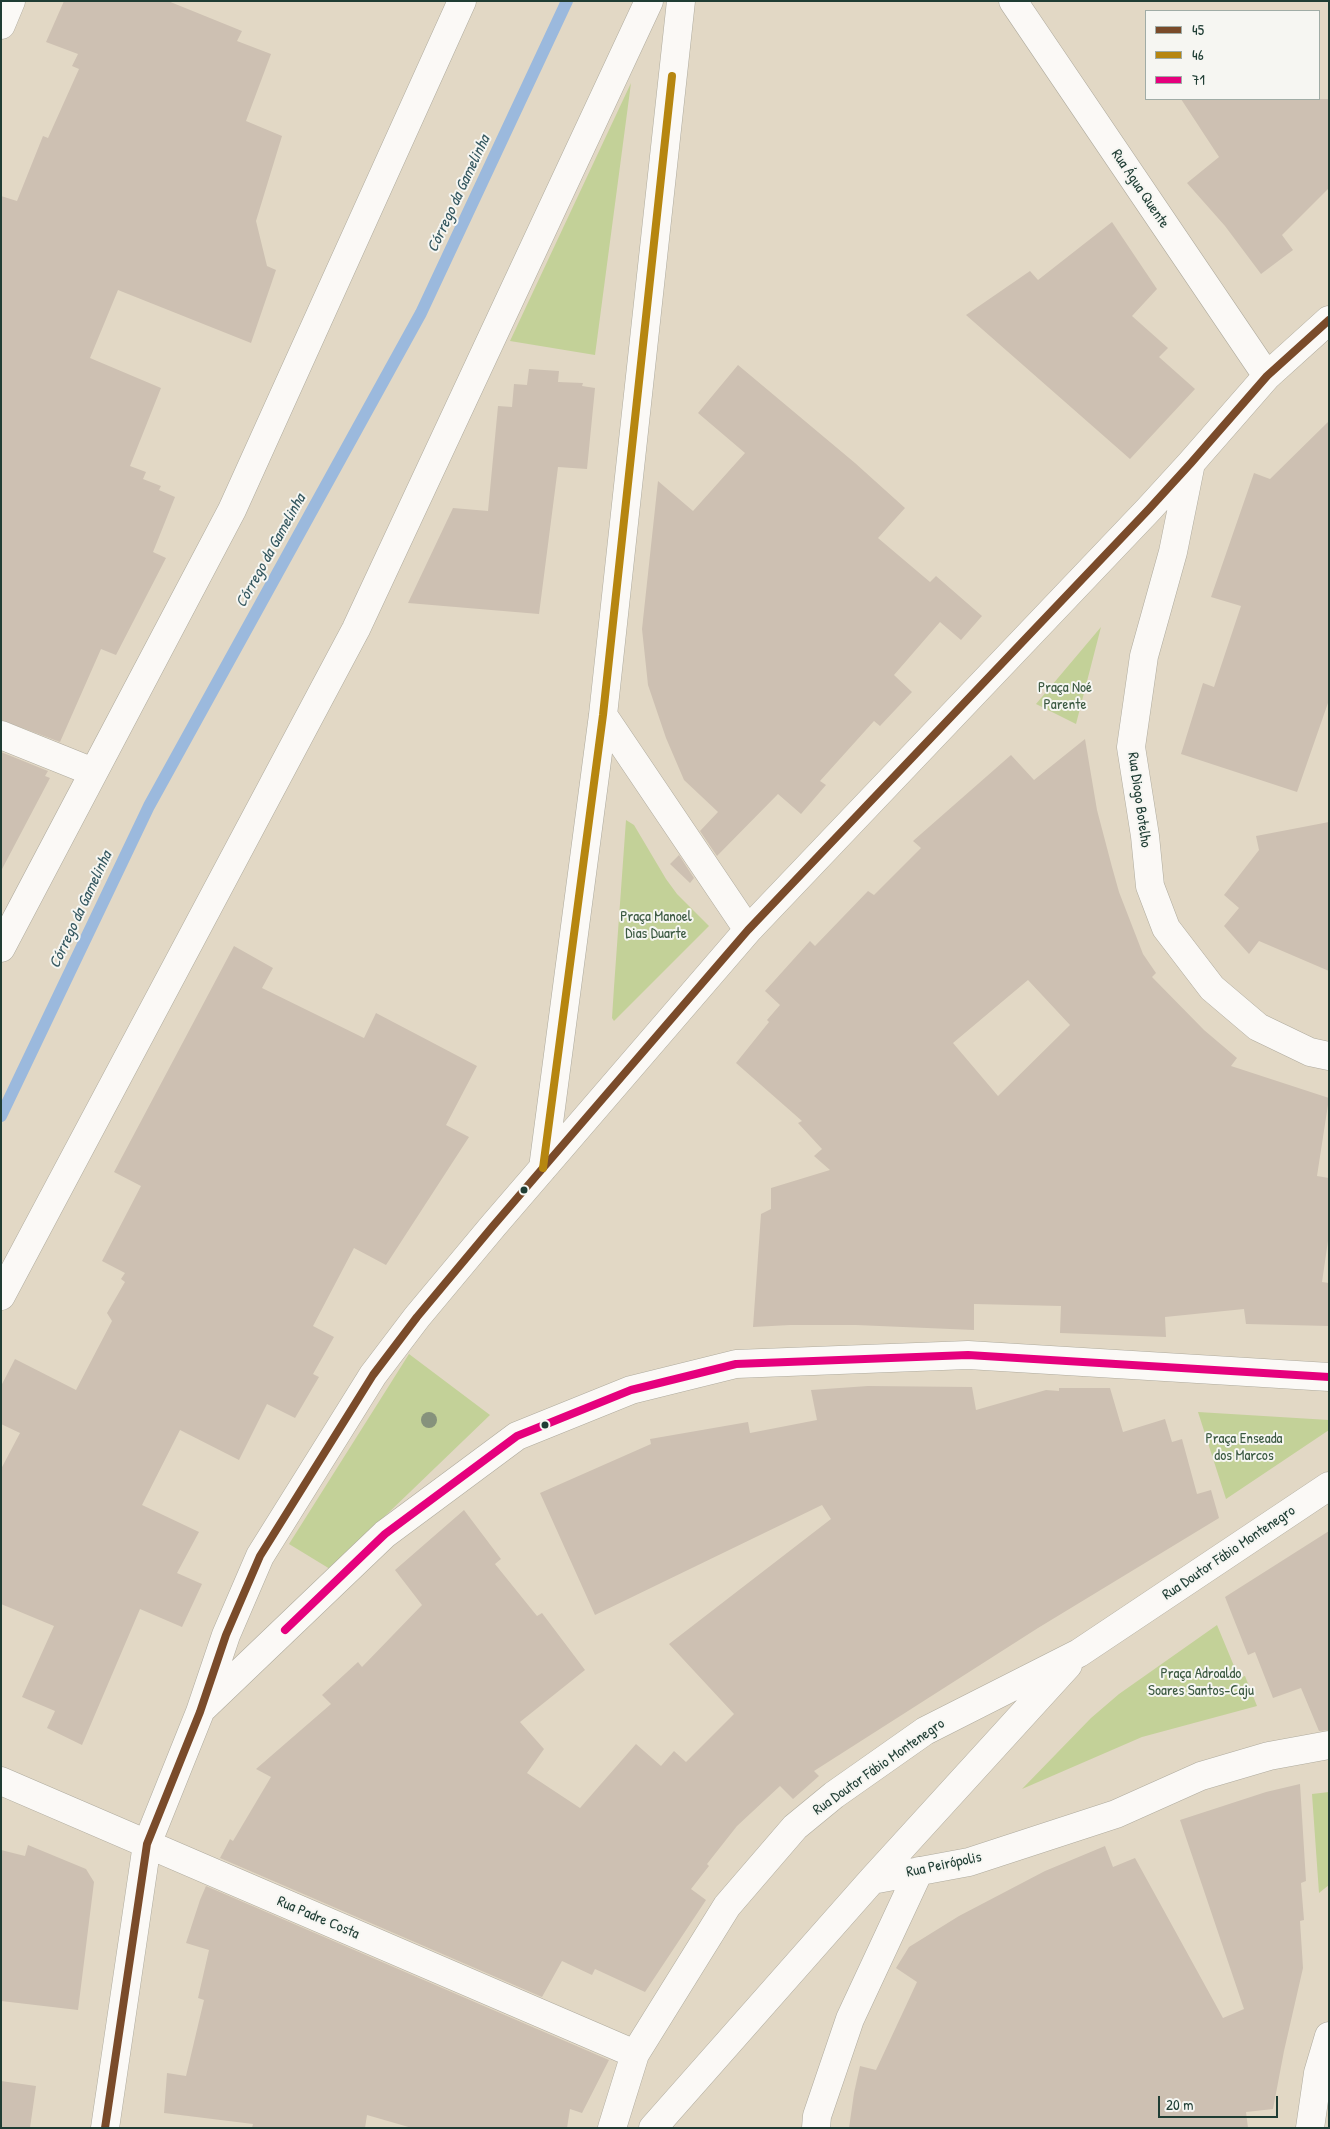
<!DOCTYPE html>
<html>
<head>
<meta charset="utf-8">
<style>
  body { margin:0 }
  #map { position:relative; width:1330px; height:2129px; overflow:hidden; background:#e2d8c5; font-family:"Patrick Hand",sans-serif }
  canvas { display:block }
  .frame { position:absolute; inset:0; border:2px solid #1f3d34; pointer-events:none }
  .legend { position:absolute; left:1145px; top:10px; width:175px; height:90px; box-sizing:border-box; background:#f6f6f2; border:1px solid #a0aca6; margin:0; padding:6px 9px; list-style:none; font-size:15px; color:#1f3d34 }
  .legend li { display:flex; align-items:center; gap:10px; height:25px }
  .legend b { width:25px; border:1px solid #a0aca6 }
  .scale { position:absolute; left:1158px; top:2096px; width:120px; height:22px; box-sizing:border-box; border:2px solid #1f3d34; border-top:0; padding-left:6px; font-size:15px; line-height:18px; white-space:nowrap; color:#1f3d34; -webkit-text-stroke:4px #f6f6f2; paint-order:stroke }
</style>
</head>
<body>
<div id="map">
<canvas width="1330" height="2129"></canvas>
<div class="frame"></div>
<ul class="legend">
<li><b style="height:6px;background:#7a4b2a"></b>45</li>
<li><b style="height:6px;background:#b68610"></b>46</li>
<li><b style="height:6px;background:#e5007d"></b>71</li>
</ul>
<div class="scale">20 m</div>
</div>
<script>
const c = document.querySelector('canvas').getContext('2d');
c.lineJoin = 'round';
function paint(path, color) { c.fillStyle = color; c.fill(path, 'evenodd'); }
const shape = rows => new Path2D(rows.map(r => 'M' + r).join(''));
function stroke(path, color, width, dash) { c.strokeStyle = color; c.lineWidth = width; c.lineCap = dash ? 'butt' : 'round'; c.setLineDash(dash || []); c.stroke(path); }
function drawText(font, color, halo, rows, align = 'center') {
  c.font = font + ' "Patrick Hand",sans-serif'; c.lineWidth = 4; c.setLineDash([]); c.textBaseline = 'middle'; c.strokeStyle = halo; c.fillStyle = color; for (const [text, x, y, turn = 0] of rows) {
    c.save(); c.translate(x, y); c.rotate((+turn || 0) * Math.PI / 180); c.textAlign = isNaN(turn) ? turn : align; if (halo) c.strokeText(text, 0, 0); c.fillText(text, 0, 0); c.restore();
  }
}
paint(shape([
  [631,83,595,355,510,341],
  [1101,627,1076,724,1036,704],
  [626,820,634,825,666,879,677,894,709,926,614,1021,612,1018,614,987],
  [409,1354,490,1415,330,1569,289,1544],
  [1198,1412,1329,1420,1329,1430,1226,1499],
  [1217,1625,1239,1678,1245,1676,1257,1706,1142,1737,1022,1789,1091,1718,1119,1694],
  [1329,1792,1329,1885,1319,1893,1312,1794]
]), '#c3d198');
stroke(shape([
  [1,1116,149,806,421,313,567,1]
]), '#9bb9dd', 12);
paint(shape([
  [64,1,168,1,242,31,237,41,271,54,246,121,282,136,256,221,267,266,276,270,251,343,118,290,90,358,161,388,130,466,146,472,143,479,161,486,159,490,175,497,153,552,166,558,116,655,101,649,60,742,1,720,1,196,17,201,43,136,48,138,79,69,72,66,78,54,46,42],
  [1181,99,1329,99,1329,188,1282,235,1293,250,1261,274,1225,226,1187,183,1219,157],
  [1112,222,1157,289,1132,316,1168,348,1159,357,1195,389,1130,459,966,315,1030,271,1038,280],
  [738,365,855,463,905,508,878,538,930,582,936,576,982,616,961,640,940,622,894,675,912,692,880,726,874,721,820,781,826,785,801,814,778,794,717,856,700,831,718,812,684,780,666,738,648,685,642,629,658,481,693,511,745,453,698,413],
  [529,369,559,371,558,382,583,383,582,386,595,388,587,469,558,467,539,614,408,603,453,508,488,511,498,406,512,407,514,384,527,385],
  [1329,421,1329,700,1297,792,1181,754,1203,683,1214,687,1241,606,1211,597,1254,473,1270,479],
  [1085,739,1097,810,1112,867,1119,892,1143,954,1156,973,1152,977,1204,1030,1237,1058,1231,1066,1329,1098,1317,1176,1329,1178,1329,1234,1322,1282,1329,1283,1329,1326,1246,1324,1244,1309,1165,1317,1166,1337,1060,1333,1061,1306,974,1304,974,1330,856,1325,790,1325,753,1327,761,1214,771,1209,771,1188,830,1170,814,1156,822,1149,798,1123,802,1121,736,1063,769,1022,767,1020,780,1005,765,991,810,941,815,946,868,891,874,895,921,848,913,841,1011,755,1034,780],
  [1028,980,1070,1025,998,1096,953,1043],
  [1,752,48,771,45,776,50,778,1,871],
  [1329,822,1329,971,1259,941,1249,954,1224,926,1239,908,1224,895,1259,850,1256,836],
  [679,855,694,878,690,883,670,864],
  [234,946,273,968,262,988,364,1038,376,1013,477,1066,446,1125,469,1137,386,1265,354,1248,313,1326,334,1337,313,1374,319,1377,295,1418,267,1404,239,1460,180,1430,142,1505,199,1532,177,1573,202,1584,182,1627,140,1609,82,1745,47,1728,55,1711,22,1697,54,1626,1,1604,1,1469,20,1433,1,1424,1,1386,15,1359,76,1390,112,1321,107,1313,125,1282,121,1279,125,1273,102,1261,141,1186,114,1172],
  [868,1386,972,1387,976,1410,1046,1390,1059,1391,1059,1388,1110,1388,1123,1432,1165,1419,1172,1442,1182,1439,1197,1494,1211,1490,1219,1518,1038,1628,814,1771,819,1776,793,1799,780,1786,737,1826,707,1864,709,1866,691,1889,706,1900,645,1992,595,1969,592,1975,562,1961,542,1997,220,1858,230,1839,233,1841,271,1777,256,1769,331,1704,322,1695,358,1662,362,1667,422,1605,395,1570,464,1510,501,1559,495,1564,537,1616,542,1613,585,1670,520,1722,544,1749,527,1773,580,1808,636,1744,661,1766,674,1751,686,1762,734,1714,669,1644,831,1519,822,1505,595,1615,540,1493,651,1444,650,1439,748,1422,750,1433,817,1420,811,1390],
  [1329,1531,1329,1730,1319,1731,1301,1688,1273,1698,1255,1652,1248,1655,1225,1597],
  [1300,1784,1306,1881,1301,1883,1304,1920,1300,1921,1303,1968,1284,2051,1273,2109,1246,2112,1248,2128,849,2128,854,2093,860,2066,876,2070,917,1982,896,1968,909,1947,959,1916,1045,1871,1105,1846,1113,1867,1135,1858,1223,2018,1244,2009,1180,1820,1266,1792],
  [28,1845,86,1869,94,1882,78,2010,1,2001,1,1850,25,1856],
  [206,1886,609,2060,582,2113,570,2109,567,2128,412,2128,367,2115,365,2128,252,2128,253,2124,164,2113,167,2073,186,2076,204,2000,198,1998,209,1950,186,1943,200,1900],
  [1,2081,36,2086,30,2128,1,2128]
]), '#cdc0b2');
const minor = shape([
  [1013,1,1267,376],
  [1191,463,1173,552,1144,656,1131,747,1145,836,1150,886,1166,928,1212,988,1258,1027,1310,1052,1329,1056],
  [603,715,748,930],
  [1,735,93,772],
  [543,1168,603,715,681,1],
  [202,1709,385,1534,517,1436,631,1390,736,1364,968,1355,1329,1377],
  [1,1781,635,2054],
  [872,1880,969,1862,1116,1814,1201,1776,1269,1756,1329,1745],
  [105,2128,147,1844,200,1712,226,1635,260,1556,373,1375,417,1317,493,1226,748,930,1149,509,1191,463,1267,376,1329,320],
  [612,2128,635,2054,727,1906,795,1827,834,1795,925,1731,1079,1653,1329,1486],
  [653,2128,872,1880,1068,1665],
  [816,2128,817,2116,850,2019,919,1871],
  [1310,2128,1318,2073,1329,2036]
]);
const tertiary = shape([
  [1,25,11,1]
]);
const secondary = shape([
  [1,948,232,510,462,1],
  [1,1296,356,629,649,1]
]);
stroke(minor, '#aeaa9d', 29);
stroke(tertiary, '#aeaa9d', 29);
stroke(secondary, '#aeaa9d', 29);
stroke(minor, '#fbf9f6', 28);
stroke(tertiary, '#fbf9f6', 28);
stroke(secondary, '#fbf9f6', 28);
stroke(shape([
  [105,2128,147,1844,200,1712,226,1635,260,1556,373,1375,417,1317,493,1226,748,930,1149,509,1191,463,1267,376,1329,320]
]), '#7a4b2a', 8);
stroke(shape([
  [543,1168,603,715,672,76]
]), '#b68610', 8);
stroke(shape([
  [285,1630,385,1534,517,1436,631,1390,736,1364,968,1355,1329,1377]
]), '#e5007d', 8);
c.fillStyle = '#86927c';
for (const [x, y] of [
  [429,1420]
]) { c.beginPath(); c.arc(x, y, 8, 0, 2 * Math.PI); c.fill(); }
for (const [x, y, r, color] of [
  [524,1190,4.5,"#1f3d34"],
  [545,1425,4.5,"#1f3d34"]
]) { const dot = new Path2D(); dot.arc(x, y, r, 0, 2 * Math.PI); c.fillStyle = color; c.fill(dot); stroke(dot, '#f6f6f2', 2); }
drawText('15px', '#1f3d34', '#f6f6f2', [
  ["Rua Água Quente",1140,189,56],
  ["Rua Diogo Botelho",1139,800,82],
  ["Rua Doutor Fábio Montenegro",1229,1553,-34],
  ["Rua Doutor Fábio Montenegro",879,1767,-35],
  ["Rua Peirópolis",944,1865,-12],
  ["Rua Padre Costa",318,1918,23]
]);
drawText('15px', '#3b5941', '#f6f6f2', [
  ["Praça Noé",1065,688],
  ["Parente",1065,705],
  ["Praça Manoel",656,917],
  ["Dias Duarte",656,934],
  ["Praça Enseada",1244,1439],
  ["dos Marcos",1244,1456],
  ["Praça Adroaldo",1201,1674],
  ["Soares Santos-Caju",1201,1691]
]);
drawText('italic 16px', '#365961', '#f6f6f2', [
  ["Córrego da Gamelinha",459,194,-65],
  ["Córrego da Gamelinha",271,551,-61],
  ["Córrego da Gamelinha",81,910,-65]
]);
</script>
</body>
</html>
